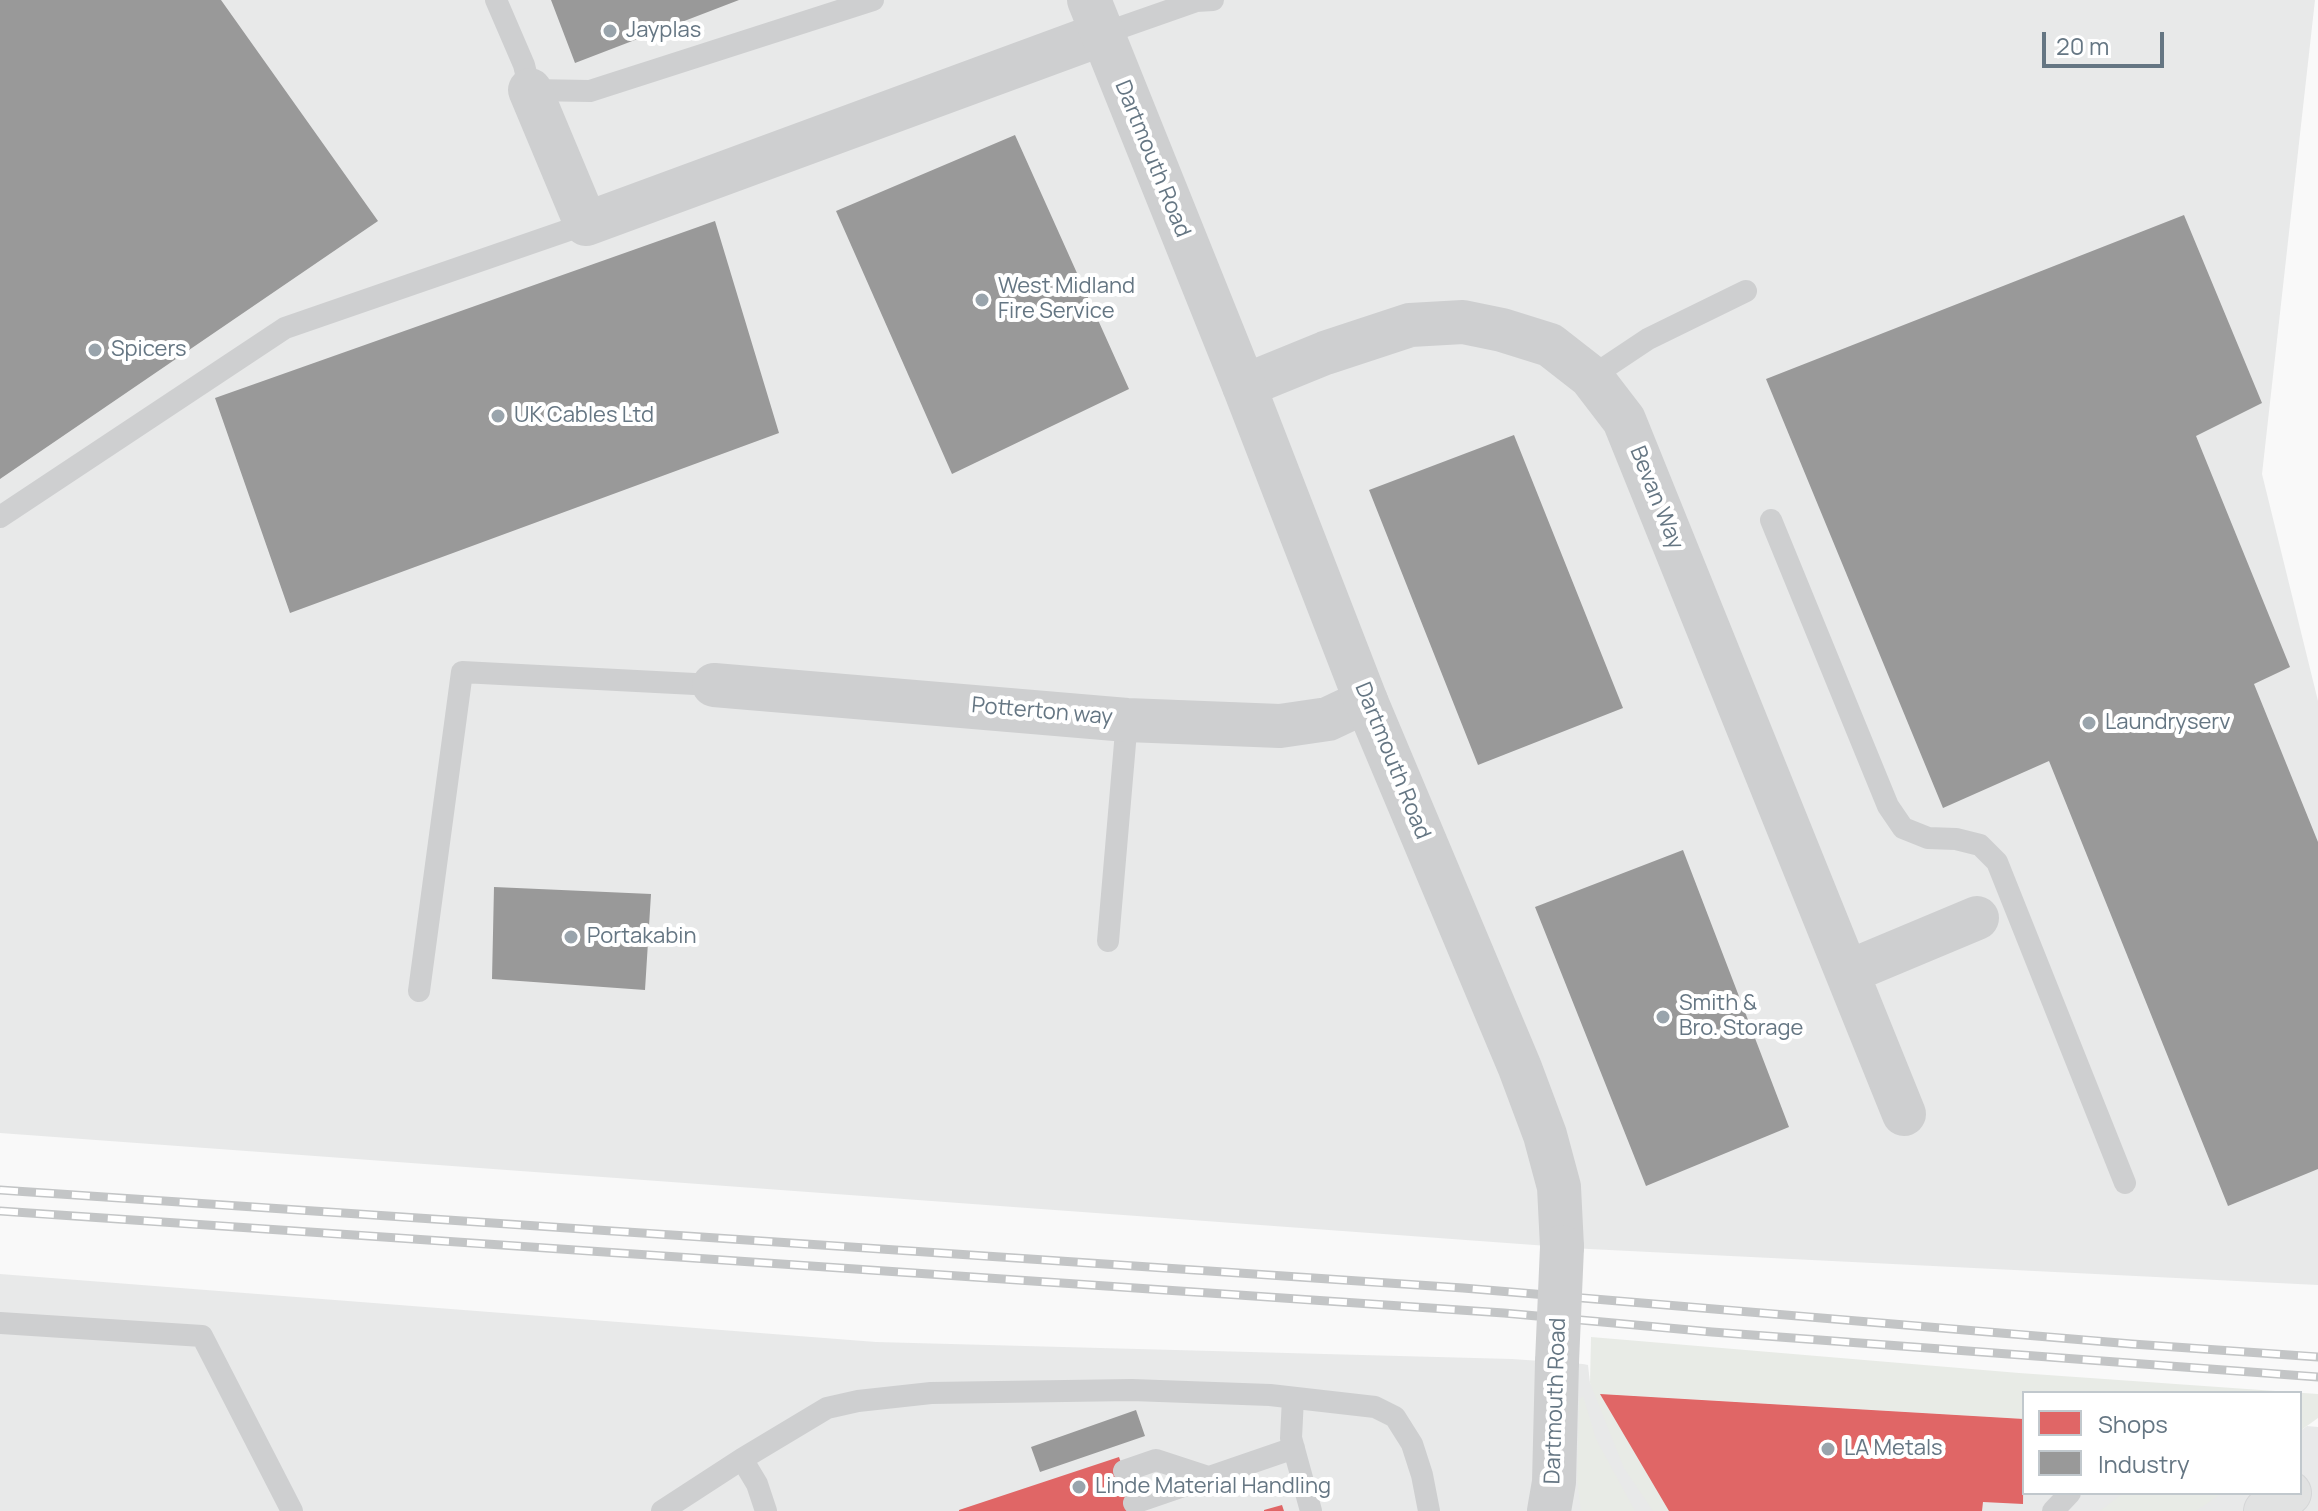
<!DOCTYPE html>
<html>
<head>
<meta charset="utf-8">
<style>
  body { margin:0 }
  #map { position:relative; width:2318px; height:1511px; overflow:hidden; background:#f9f9f9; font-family:Manrope,sans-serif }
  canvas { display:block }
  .legend { position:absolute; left:2022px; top:1391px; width:280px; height:104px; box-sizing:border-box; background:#fff; border:2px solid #c1c8cd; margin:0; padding:10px 14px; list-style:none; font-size:24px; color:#657683 }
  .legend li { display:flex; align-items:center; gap:16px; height:40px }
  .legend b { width:40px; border:2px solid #c1c8cd }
  .scale { position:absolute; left:2042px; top:32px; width:122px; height:36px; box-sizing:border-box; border:4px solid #657683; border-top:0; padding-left:10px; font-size:24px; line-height:28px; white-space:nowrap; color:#657683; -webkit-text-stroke:6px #fff; paint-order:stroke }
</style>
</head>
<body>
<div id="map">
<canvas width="2318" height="1511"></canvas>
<ul class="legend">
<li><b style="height:22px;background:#e06666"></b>Shops</li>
<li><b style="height:22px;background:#999"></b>Industry</li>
</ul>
<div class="scale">20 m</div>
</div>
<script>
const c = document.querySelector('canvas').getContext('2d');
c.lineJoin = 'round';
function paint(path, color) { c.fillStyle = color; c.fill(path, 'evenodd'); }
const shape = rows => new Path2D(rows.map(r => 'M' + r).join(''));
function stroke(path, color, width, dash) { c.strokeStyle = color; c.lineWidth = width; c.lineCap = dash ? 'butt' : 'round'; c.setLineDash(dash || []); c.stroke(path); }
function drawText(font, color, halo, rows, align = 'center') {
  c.font = font + ' Manrope,sans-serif'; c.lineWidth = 8; c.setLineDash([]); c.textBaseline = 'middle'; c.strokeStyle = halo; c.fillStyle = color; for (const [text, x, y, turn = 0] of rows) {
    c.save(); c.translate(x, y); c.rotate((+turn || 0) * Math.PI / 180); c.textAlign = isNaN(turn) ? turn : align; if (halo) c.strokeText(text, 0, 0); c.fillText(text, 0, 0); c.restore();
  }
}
paint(shape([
  [0,0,2315,0,2262,474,2318,701,2318,1285,1589,1249,0,1133],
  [0,1274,876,1342,1512,1359,1583,1364,1588,1365,1590,1383,1600,1394,2024,1419,2024,1493,2300,1493,2300,1431,2307,1426,2318,1427,2318,1511,0,1511]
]), '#e8e9e9');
paint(shape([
  [1591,1337,2019,1373,2318,1394,2318,1418,2300,1431,2300,1393,2024,1393,2024,1419,1601,1394,1669,1511,1653,1511,1624,1468,1590,1383],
  [1583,1396,1596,1439,1635,1511,1581,1511,1577,1479,1579,1400],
  [2123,1493,2222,1493,2196,1511,2100,1511]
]), '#e8ebe6');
paint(shape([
  [1600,1394,2024,1419,2023,1504,1983,1502,1982,1511,1669,1511],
  [1119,1457,1137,1511,959,1511,959,1510],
  [1282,1505,1284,1511,1264,1511,1264,1510]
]), '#e06666');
paint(shape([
  [0,0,221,0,378,221,0,479],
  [551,0,739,0,575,63],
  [1015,135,1129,389,952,474,836,211],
  [2184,215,2262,403,2196,436,2290,667,2254,684,2318,842,2318,1169,2228,1206,2049,761,1943,808,1766,379],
  [715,221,779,433,290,613,215,398],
  [1514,435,1623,708,1478,765,1369,490],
  [1683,850,1789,1127,1646,1186,1535,907],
  [494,887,651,894,645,990,492,979],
  [1136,1410,1145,1436,1040,1472,1031,1447]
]), '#999');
const primary = shape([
  [2266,1511,2289,1493]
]);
stroke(primary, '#d5d6d7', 46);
stroke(shape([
  [496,0,524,65,530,90,590,91,873,0],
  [1102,34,1196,1,1213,0],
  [1591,377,1648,339,1746,291],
  [0,517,285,328,586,224],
  [1771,520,1888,806,1903,828,1928,838,1956,839,1980,845,1997,862,2125,1183],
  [1108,941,1127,720],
  [419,991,462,672,714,685],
  [0,1323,202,1336,292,1511],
  [1293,1398,1291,1438,1311,1511],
  [742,1459,757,1484,766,1511],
  [1124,1471,1156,1460,1208,1477],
  [1134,1503,1294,1448],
  [662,1511,742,1459,827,1408,858,1401,931,1393,1132,1390,1270,1395,1375,1407,1395,1417,1412,1444,1422,1475,1429,1511],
  [2053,1511,2070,1493]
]), '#cecfd0', 22);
stroke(shape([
  [530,90,586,224,1102,34],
  [1244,386,1325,353,1410,325,1463,322,1502,330,1550,345,1591,377,1624,420,1904,1114],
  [714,685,1127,720,1280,726,1328,719,1366,701],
  [1848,972,1977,918]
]), '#cecfd0', 44);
stroke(shape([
  [1089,0,1244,386,1366,701,1520,1068,1545,1135,1559,1187,1562,1247],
  [1549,1511,1554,1482,1557,1362]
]), '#cecfd0', 44);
stroke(primary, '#e1e2e2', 44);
const rail = shape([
  [0,1190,1463,1288,2132,1344,2318,1357],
  [0,1211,1504,1313,1712,1332,2318,1377]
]);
stroke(rail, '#c3c5c6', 9);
stroke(rail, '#fff', 6, [18]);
stroke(shape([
  [1557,1362,1562,1247]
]), '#cecfd0', 44);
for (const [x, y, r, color] of [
  [610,31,8,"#99a4ac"],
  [982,300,8,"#99a4ac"],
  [95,350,8,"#99a4ac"],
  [498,416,8,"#99a4ac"],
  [2089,723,8,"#99a4ac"],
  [571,937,8,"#99a4ac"],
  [1663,1017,8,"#99a4ac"],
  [1828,1449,8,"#99a4ac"],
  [1079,1487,8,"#99a4ac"]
]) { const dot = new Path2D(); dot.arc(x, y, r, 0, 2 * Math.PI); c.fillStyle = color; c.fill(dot); stroke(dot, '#fff', 3); }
drawText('22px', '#657683', '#fff', [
  ["Jayplas",626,31],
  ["West Midland",998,287],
  ["Fire Service",998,312],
  ["Spicers",111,350],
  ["UK Cables Ltd",514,416],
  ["Laundryserv",2105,723],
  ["Portakabin",587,937],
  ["Smith &",1679,1004],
  ["Bro. Storage",1679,1029],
  ["LA Metals",1844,1449],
  ["Linde Material Handling",1095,1487]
], 'left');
drawText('22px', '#657683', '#fff', [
  ["Dartmouth Road",1152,159,68],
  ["Bevan Way",1656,498,68],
  ["Potterton way",1042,712,5],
  ["Dartmouth Road",1392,761,68],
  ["Dartmouth Road",1556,1401,-88]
]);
</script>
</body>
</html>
